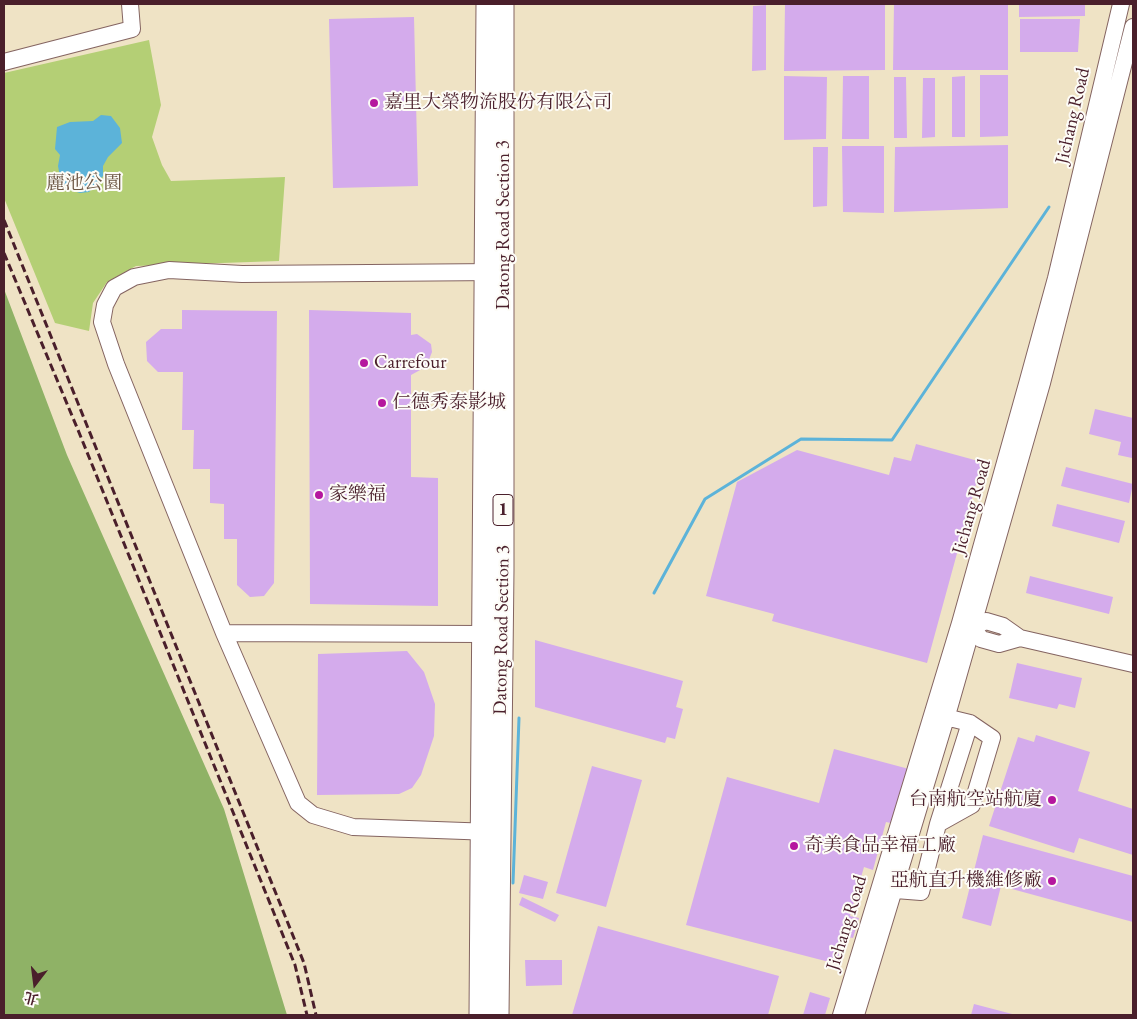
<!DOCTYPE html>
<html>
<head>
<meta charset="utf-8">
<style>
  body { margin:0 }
  #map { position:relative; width:1137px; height:1019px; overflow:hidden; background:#efe3c5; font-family:"EB Garamond","Noto Serif TC",serif }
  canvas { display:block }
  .frame { position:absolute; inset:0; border:5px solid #4a1f2b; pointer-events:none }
  .north { position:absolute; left:10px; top:959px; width:50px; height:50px; -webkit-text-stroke:4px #fdfcf7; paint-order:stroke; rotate:195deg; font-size:14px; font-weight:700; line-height:20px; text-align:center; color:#4a1f2b }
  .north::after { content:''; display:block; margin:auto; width:18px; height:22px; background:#4a1f2b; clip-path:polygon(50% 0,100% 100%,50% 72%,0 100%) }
</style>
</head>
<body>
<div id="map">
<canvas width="1137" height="1019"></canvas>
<div class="frame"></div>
<div class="north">北</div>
</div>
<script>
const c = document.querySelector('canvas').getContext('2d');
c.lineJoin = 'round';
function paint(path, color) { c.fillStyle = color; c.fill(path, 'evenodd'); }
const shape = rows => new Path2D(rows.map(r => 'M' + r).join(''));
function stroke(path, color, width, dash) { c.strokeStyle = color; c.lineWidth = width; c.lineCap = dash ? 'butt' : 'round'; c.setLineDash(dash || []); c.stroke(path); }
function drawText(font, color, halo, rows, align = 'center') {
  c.font = font + ' "EB Garamond","Noto Serif TC",serif'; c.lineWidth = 4; c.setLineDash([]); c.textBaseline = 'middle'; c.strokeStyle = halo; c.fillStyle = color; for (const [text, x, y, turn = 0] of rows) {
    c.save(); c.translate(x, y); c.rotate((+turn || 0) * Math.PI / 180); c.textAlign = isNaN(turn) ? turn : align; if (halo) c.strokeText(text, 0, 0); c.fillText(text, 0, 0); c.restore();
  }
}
paint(shape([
  [149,40,161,105,152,137,162,165,171,181,285,177,279,261,136,266,107,282,93,303,89,331,55,323,4,198,4,73]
]), '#b4cf75');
paint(shape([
  [4,289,67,455,224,809,287,1015,4,1015]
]), '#8fb266');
paint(shape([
  [101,115,111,116,120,128,122,143,108,157,103,166,103,176,89,192,80,193,67,189,60,177,58,166,60,155,55,149,57,127,70,122,93,121]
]), '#5cb3d9');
stroke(shape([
  [654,593,705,499,801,439,892,440,1049,207],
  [513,883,519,718]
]), '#5cb3d9', 3);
paint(shape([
  [885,4,885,70,784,71,785,5],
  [894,4,1008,4,1008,70,893,70],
  [1019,4,1085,4,1085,16,1019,17],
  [766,5,766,70,752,71,753,6],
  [414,17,418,186,333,188,329,19],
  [1020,19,1080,19,1078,52,1020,52],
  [980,75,1008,75,1008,136,980,137],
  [784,76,827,77,826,139,784,140],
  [843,76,869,76,869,139,842,139],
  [965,76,965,137,952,137,952,77],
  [894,77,906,77,907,138,894,138],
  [923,78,935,78,935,137,922,138],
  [1008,145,1008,208,894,212,895,147],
  [842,146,884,146,884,213,843,212],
  [813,147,828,147,827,206,813,207],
  [182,310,277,311,274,583,264,596,250,597,237,585,237,539,224,539,224,504,210,503,210,469,193,469,194,430,182,430,183,372,158,372,147,361,146,342,161,329,182,329],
  [309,310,411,313,411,335,417,334,431,344,432,352,428,362,422,369,411,375,411,477,438,478,438,606,310,604],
  [1095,409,1133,418,1132,458,1118,455,1121,442,1089,434],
  [916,444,982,462,927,663,772,621,774,614,706,596,737,482,797,450,889,475,894,457,911,461],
  [1066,467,1133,484,1129,503,1061,486],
  [1057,504,1125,521,1119,543,1052,526],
  [1030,576,1113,597,1109,614,1026,593],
  [535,640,683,681,676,707,683,709,675,739,667,737,665,743,535,707],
  [407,651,424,672,435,704,434,736,421,775,412,788,399,794,317,795,318,654],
  [1017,663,1082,678,1075,708,1059,704,1057,709,1009,698],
  [1036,735,1090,752,1078,791,1133,809,1133,855,1079,838,1074,853,989,826,1018,737,1034,742],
  [834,749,909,769,895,824,886,822,873,870,864,867,850,916,859,918,853,938,844,936,837,964,686,925,727,777,819,803],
  [592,766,642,780,606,907,556,893],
  [983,835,1133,876,1133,922,1001,886,991,926,962,918],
  [524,875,548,882,543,899,519,893],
  [522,897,559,915,555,922,519,905],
  [598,926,779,976,768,1015,572,1015],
  [525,960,562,960,562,985,526,986],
  [810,992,830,998,825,1015,803,1015],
  [974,1004,1016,1015,971,1015]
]), '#d4abec');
const minor = shape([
  [4,62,132,29,130,4],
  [967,625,973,627,986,621,1003,626,1020,638,1133,664],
  [973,627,981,639,999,644,1020,638],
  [224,633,482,634],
  [938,824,970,723],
  [492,832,353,827,313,815,298,803,224,633,116,364,102,322,105,305,114,288,134,277,169,270,242,274,497,272],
  [883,889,921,892,938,824,972,805,992,738,970,723,937,715],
  [841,1015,960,623,1027,384,1056,278,1121,4],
  [856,1015,950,705,1042,383,1133,27]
]);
const major = shape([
  [480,1015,487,4],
  [498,1015,503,569,503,4]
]);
stroke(minor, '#846461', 18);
stroke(major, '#846461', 23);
stroke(minor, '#fff', 16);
stroke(major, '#fff', 21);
stroke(shape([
  [4,220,304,963,316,1015],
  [4,253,78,430,295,965,307,1015]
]), '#4a1f2b', 3, [8, 4]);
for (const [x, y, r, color] of [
  [374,103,5,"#b5179e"],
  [364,363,5,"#b5179e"],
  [382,403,5,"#b5179e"],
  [319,495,5,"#b5179e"],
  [1052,800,5,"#b5179e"],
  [794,846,5,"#b5179e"],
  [1052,881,5,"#b5179e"]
]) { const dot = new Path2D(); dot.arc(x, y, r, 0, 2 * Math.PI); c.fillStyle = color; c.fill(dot); stroke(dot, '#fdfcf7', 2); }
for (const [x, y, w] of [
  [503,510,20]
]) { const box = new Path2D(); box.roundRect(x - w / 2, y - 15.5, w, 31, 4); c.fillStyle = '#fdfcf7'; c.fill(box); stroke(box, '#4a1f2b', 1); }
drawText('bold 18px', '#4a1f2b', null, [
  ["1",503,510]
]);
drawText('19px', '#4a1f2b', '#fdfcf7', [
  ["嘉里大榮物流股份有限公司",384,103],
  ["Carrefour",374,363],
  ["仁德秀泰影城",392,403],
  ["家樂福",329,495],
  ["台南航空站航廈",1042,800,"right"],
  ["奇美食品幸福工廠",804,846],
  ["亞航直升機維修廠",1042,881,"right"]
], 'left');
drawText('19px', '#4a1f2b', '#fdfcf7', [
  ["Jichang Road",1073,116,-77],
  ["Datong Road Section 3",504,225,-90],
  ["Jichang Road",972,507,-74],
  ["Datong Road Section 3",502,630,-89],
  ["Jichang Road",847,923,-73]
]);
drawText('19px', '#6a5441', '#fdfcf7', [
  ["麗池公園",84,184]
]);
</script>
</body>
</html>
